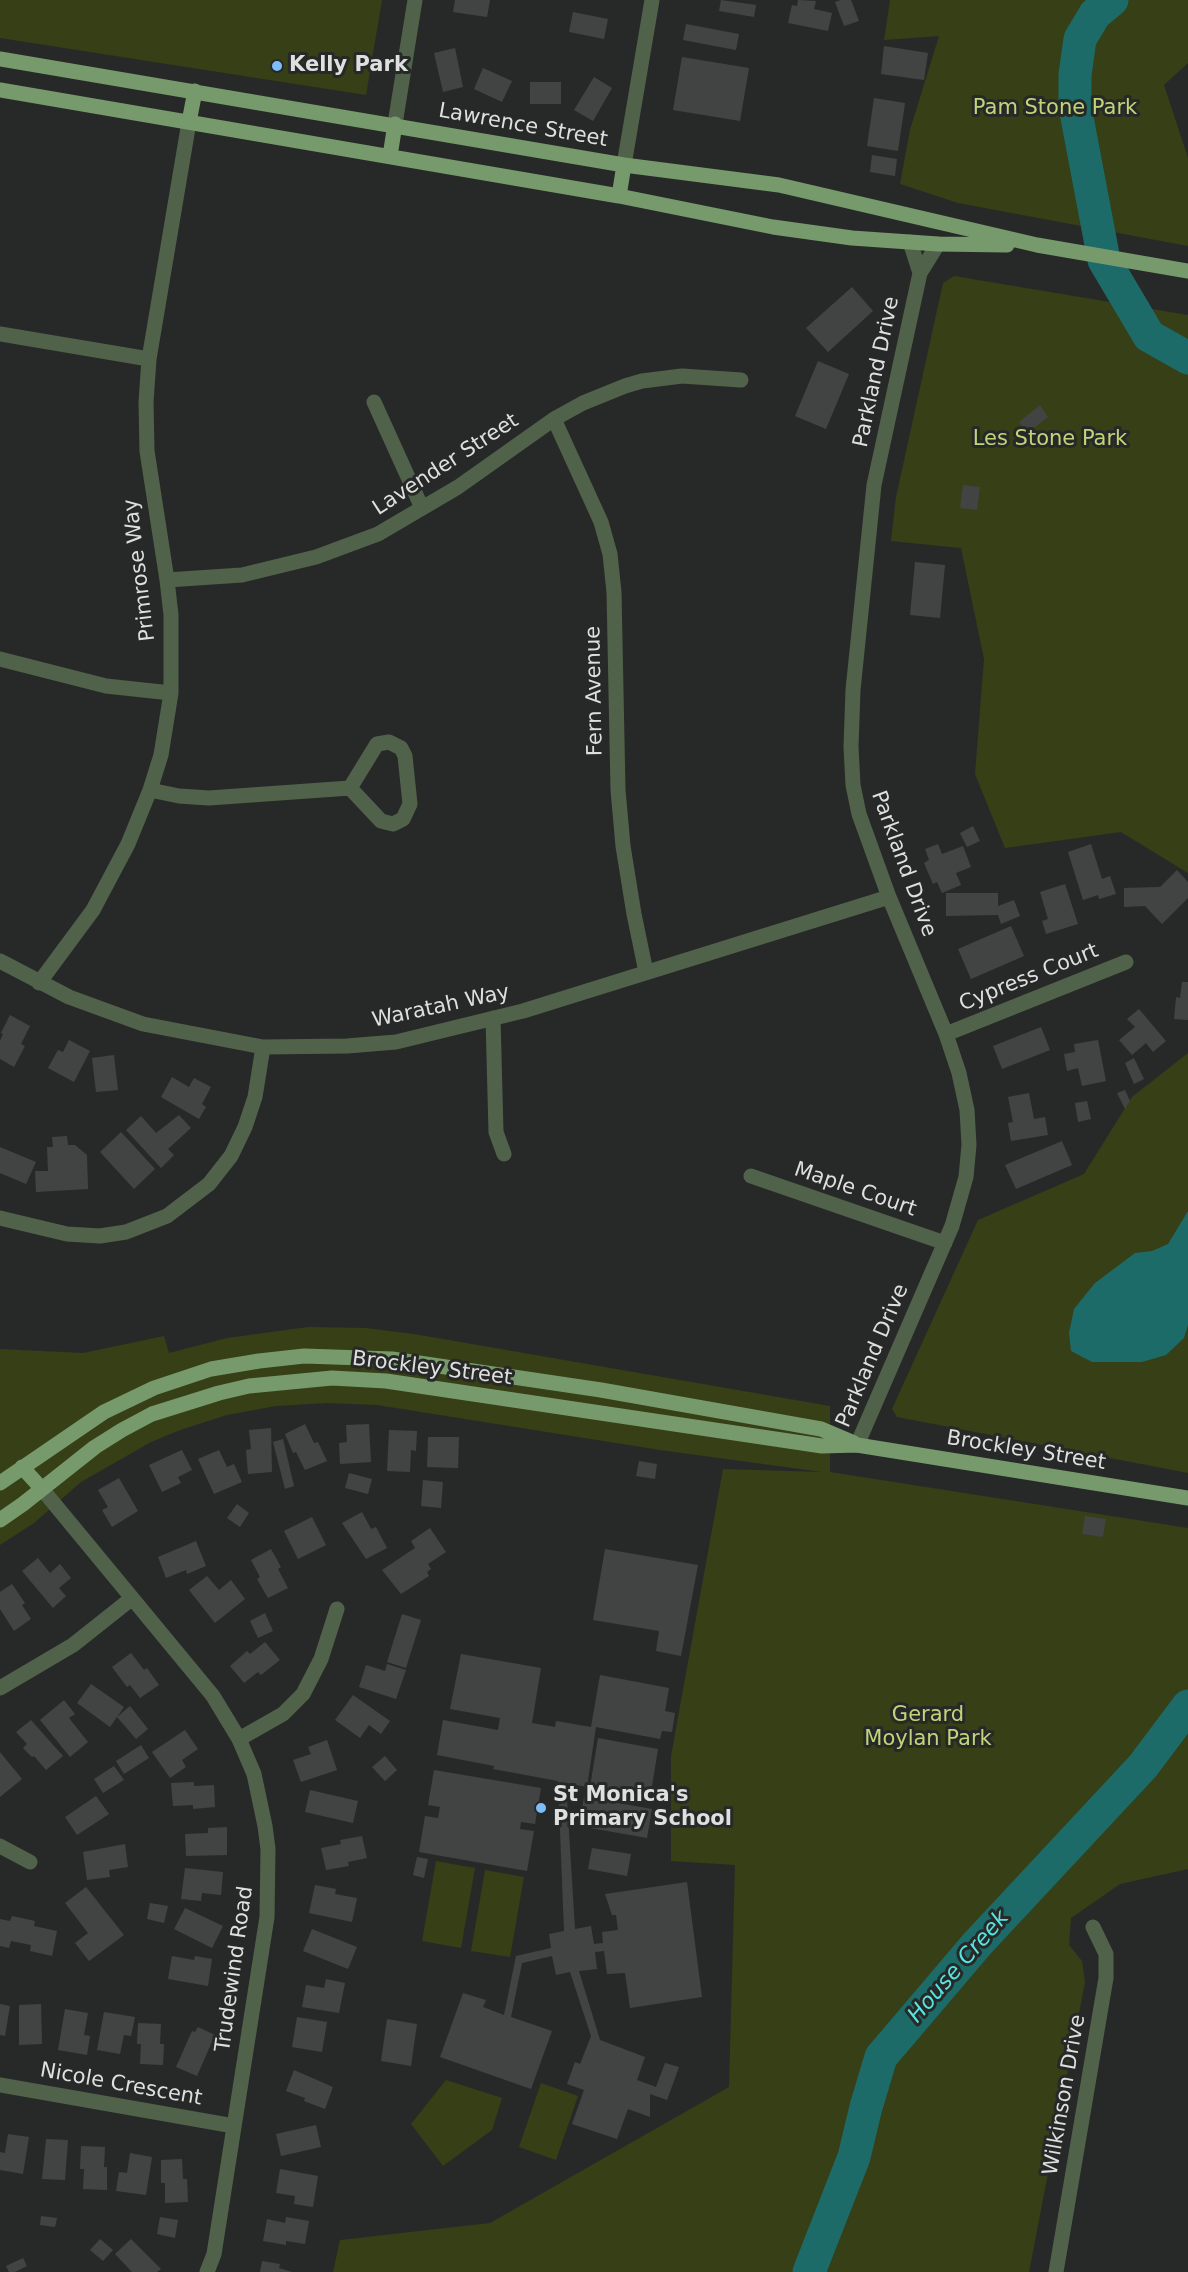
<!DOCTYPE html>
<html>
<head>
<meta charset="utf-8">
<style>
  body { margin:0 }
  canvas { display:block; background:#272928 }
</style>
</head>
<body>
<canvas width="1188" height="2272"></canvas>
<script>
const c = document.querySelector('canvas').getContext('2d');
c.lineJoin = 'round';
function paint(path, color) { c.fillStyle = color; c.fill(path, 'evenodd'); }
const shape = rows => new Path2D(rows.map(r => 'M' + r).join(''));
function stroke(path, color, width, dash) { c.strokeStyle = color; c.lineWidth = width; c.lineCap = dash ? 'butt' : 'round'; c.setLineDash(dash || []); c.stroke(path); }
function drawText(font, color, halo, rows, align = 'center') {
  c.font = font + ' "DejaVu Sans",sans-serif'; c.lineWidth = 6; c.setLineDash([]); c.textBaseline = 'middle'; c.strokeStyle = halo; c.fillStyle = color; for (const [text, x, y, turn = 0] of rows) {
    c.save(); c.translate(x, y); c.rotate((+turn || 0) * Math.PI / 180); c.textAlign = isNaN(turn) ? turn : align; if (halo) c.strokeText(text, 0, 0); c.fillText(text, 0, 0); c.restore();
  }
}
paint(shape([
  [0,0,382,0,366,95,0,38],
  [890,0,1188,0,1188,63,1164,85,1188,158,1188,246,958,203,900,184,910,130,939,36,884,40],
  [954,276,1188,315,1188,873,1121,832,1005,848,975,774,984,659,961,548,891,541,896,497,943,283],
  [1188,1053,1188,1473,897,1417,892,1409,978,1220,1084,1174,1132,1097],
  [308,1327,366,1328,414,1334,830,1406,830,1472,1188,1528,1188,1869,1120,1884,1071,1918,1069,1945,1082,1961,1085,1982,1029,2272,333,2272,340,2240,490,2223,729,2087,735,1865,671,1861,671,1756,723,1469,822,1472,660,1450,377,1405,327,1403,276,1406,227,1415,180,1430,151,1442,81,1482,34,1523,0,1545,0,1349,83,1353,164,1336,169,1353,227,1338],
  [436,1861,475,1868,461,1948,422,1941],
  [485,1870,524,1877,510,1957,471,1951],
  [446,2080,502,2098,492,2130,443,2166,411,2124],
  [541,2083,578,2096,556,2160,519,2147]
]), '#363f15');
paint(shape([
  [1188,1211,1188,1325,1184,1338,1166,1355,1142,1362,1092,1362,1071,1351,1069,1333,1074,1309,1095,1283,1135,1253,1152,1251,1168,1244]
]), '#1d6b69');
stroke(shape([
  [1112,0,1095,14,1080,39,1075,75,1075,107,1104,260,1149,336,1188,358],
  [809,2272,854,2157,866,2107,881,2057,977,1944,1143,1766,1188,1706]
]), '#1d6b69', 33);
paint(shape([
  [455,0,490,0,487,17,453,12],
  [721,0,756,5,754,17,719,11],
  [798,0,816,1,814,9,832,13,828,31,788,23,792,5,797,6],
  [841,0,851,0,859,21,844,26,835,2],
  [573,12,608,19,604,39,569,32],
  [686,24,739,34,736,50,683,40],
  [884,46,928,53,924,80,881,74],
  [455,48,463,87,443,92,434,53],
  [682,57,749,68,740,121,673,110],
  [483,68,512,81,502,102,474,89],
  [594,77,612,88,593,121,574,110],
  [530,82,561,82,561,104,530,104],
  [874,98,905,103,898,151,867,146],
  [872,155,897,159,895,176,870,172],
  [852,287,873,311,828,352,806,328],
  [818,361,849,374,826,429,795,416],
  [1040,405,1048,417,1028,433,1019,422],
  [963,485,980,487,977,510,960,508],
  [915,562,945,565,940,618,910,615],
  [973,826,980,841,967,847,960,833],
  [938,844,942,854,963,846,971,867,956,873,961,885,942,893,937,882,933,884,924,863,929,860,925,849],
  [1091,844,1102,879,1110,876,1116,894,1099,899,1098,895,1083,900,1068,852],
  [1177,870,1188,882,1188,898,1162,924,1145,906,1124,907,1124,888,1160,887],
  [1065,884,1078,924,1046,934,1042,921,1048,919,1040,892],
  [946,893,998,893,998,906,1014,900,1020,916,1001,924,998,915,946,916],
  [1011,926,1024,956,971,979,958,949],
  [1182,982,1188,982,1188,1020,1174,1019,1176,997,1180,998],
  [1139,1009,1166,1041,1153,1052,1146,1043,1132,1055,1119,1040,1135,1027,1127,1019],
  [10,1015,30,1026,21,1044,25,1046,14,1067,0,1059,0,1041,3,1034,1,1033],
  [1041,1027,1050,1050,1002,1069,993,1046],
  [69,1040,90,1051,74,1082,48,1068,58,1050,63,1052],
  [1098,1040,1106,1081,1082,1086,1078,1068,1067,1071,1064,1054,1075,1052,1074,1044],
  [114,1055,118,1090,96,1092,92,1058],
  [1134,1058,1144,1079,1134,1084,1125,1063],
  [172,1077,189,1087,194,1078,211,1087,202,1104,206,1107,199,1119,161,1097],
  [1125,1090,1130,1101,1125,1109,1117,1093],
  [1029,1093,1034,1119,1045,1117,1048,1135,1011,1141,1008,1123,1013,1122,1008,1097],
  [1087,1101,1091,1119,1078,1122,1075,1103],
  [179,1115,191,1128,168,1149,174,1155,161,1168,126,1130,141,1116,156,1133],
  [121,1132,155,1169,134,1189,100,1152],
  [67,1136,68,1145,75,1145,87,1155,88,1189,36,1192,35,1171,48,1171,47,1147,53,1147,52,1137],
  [1062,1141,1072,1165,1016,1189,1005,1165],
  [0,1147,36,1162,26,1184,0,1173],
  [305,1424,314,1443,318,1442,327,1461,305,1470,296,1452,293,1453,285,1434],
  [369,1424,371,1462,340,1464,339,1443,347,1442,346,1425],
  [271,1428,272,1472,248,1474,246,1450,251,1449,249,1430],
  [389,1430,417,1431,416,1451,411,1450,410,1472,387,1471],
  [428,1437,459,1437,458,1468,427,1467],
  [283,1439,294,1486,285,1489,273,1442],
  [182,1450,192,1470,178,1477,181,1483,162,1492,149,1465],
  [219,1450,227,1467,234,1464,242,1482,214,1494,198,1459],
  [639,1461,657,1464,655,1479,636,1476],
  [349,1473,372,1479,368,1494,345,1488],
  [119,1478,138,1511,112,1527,102,1510,108,1507,98,1490],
  [423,1480,443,1482,441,1508,421,1506],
  [237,1504,249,1513,240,1527,227,1518],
  [362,1512,371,1529,376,1527,387,1548,366,1559,342,1523],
  [1085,1516,1106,1519,1103,1537,1082,1534],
  [312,1517,326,1545,298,1559,284,1531],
  [430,1528,446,1552,428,1564,431,1569,427,1572,429,1576,401,1594,382,1570,415,1548,411,1541],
  [196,1541,206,1566,187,1574,186,1570,166,1578,158,1557],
  [271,1549,281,1567,278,1569,288,1588,268,1598,257,1579,260,1577,251,1560],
  [605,1549,698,1565,681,1656,656,1651,659,1631,593,1620],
  [38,1558,50,1573,60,1564,71,1578,59,1588,66,1596,53,1608,22,1571],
  [207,1576,219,1590,231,1580,245,1599,215,1623,189,1590],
  [12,1584,25,1603,22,1605,31,1619,14,1631,0,1609,0,1592],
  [265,1613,273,1631,258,1638,250,1621],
  [402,1614,421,1620,406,1668,387,1662],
  [265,1642,280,1660,261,1675,258,1672,244,1683,230,1666,247,1651,250,1654],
  [131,1653,144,1670,147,1668,159,1685,140,1698,130,1685,127,1687,112,1667],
  [461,1654,541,1668,532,1723,555,1727,556,1721,591,1727,600,1675,669,1688,665,1711,675,1713,672,1732,662,1731,660,1739,596,1727,587,1787,566,1783,575,1929,591,1926,594,1944,603,1943,602,1932,618,1930,616,1915,612,1915,605,1894,687,1882,702,1997,630,2008,625,1973,607,1974,604,1951,595,1952,597,1969,579,1971,600,2040,645,2057,637,2080,656,2087,665,2063,679,2067,667,2100,650,2094,650,2117,628,2109,617,2139,572,2124,584,2090,567,2084,575,2062,580,2064,591,2036,570,1972,556,1975,552,1956,522,1963,511,2017,552,2031,531,2089,440,2057,463,1993,486,2000,483,2007,504,2015,516,1956,551,1948,549,1934,564,1931,558,1781,493,1769,494,1766,437,1755,443,1720,498,1730,500,1718,450,1709],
  [387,1664,406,1670,396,1699,359,1687,366,1665,385,1671],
  [91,1684,124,1707,110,1727,77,1703],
  [353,1695,390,1721,381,1734,369,1725,360,1738,335,1720],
  [64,1700,75,1714,69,1718,88,1742,70,1757,40,1720],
  [130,1706,148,1729,136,1739,117,1717],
  [31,1720,63,1756,46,1770,34,1756,32,1757,23,1748,27,1744,16,1732],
  [185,1730,198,1749,182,1760,186,1767,170,1778,152,1752],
  [598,1738,658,1749,650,1798,590,1787],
  [327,1740,337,1770,301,1782,293,1760,311,1754,308,1747],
  [141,1745,149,1758,124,1774,116,1761],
  [0,1752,22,1779,0,1797],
  [385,1756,397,1770,385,1781,372,1767],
  [114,1766,124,1780,103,1793,94,1779],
  [434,1770,541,1788,535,1824,521,1822,520,1829,534,1831,527,1871,419,1852,425,1816,438,1818,440,1807,428,1805],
  [194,1782,194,1786,214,1785,215,1807,193,1809,193,1805,173,1806,171,1783],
  [310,1790,358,1801,353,1823,305,1812],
  [96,1796,109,1814,77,1835,65,1817],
  [584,1797,652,1809,647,1838,579,1826],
  [227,1827,227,1855,186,1856,185,1834,208,1833,208,1828],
  [362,1836,367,1858,348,1862,349,1866,326,1870,321,1848,341,1844,340,1840],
  [125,1844,128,1867,109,1870,110,1877,87,1880,83,1852],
  [592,1848,631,1854,627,1876,588,1869],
  [417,1857,428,1859,424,1878,413,1875],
  [185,1868,223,1872,221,1895,202,1893,201,1901,181,1899],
  [315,1885,336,1889,335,1894,357,1898,352,1922,309,1913],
  [86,1887,124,1935,89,1961,75,1943,88,1933,65,1903],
  [150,1903,168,1906,164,1923,147,1919],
  [185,1908,223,1926,212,1948,174,1929],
  [12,1916,35,1921,34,1926,57,1931,52,1956,30,1951,31,1945,11,1941,9,1948,0,1946,0,1919,10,1921],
  [312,1929,357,1947,348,1969,303,1951],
  [172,1956,194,1960,195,1956,212,1959,208,1986,168,1979],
  [326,1979,345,1983,339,2013,302,2007,306,1985,324,1988],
  [0,2004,10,2006,5,2036,0,2035],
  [41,2004,42,2044,19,2045,19,2005],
  [65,2009,88,2013,84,2035,90,2036,87,2055,58,2050],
  [104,2012,135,2017,131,2036,124,2035,120,2054,97,2050],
  [297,2017,327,2022,322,2052,292,2047],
  [387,2019,417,2024,411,2066,381,2061],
  [138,2023,161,2024,160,2044,164,2044,163,2065,140,2064,141,2044,137,2044],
  [198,2027,215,2035,197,2076,176,2067,192,2031,195,2032],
  [294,2070,333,2087,325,2109,304,2101,305,2098,286,2091],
  [316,2125,321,2147,281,2156,276,2134],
  [8,2134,29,2137,23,2174,0,2170,0,2152,5,2153],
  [46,2139,68,2140,65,2180,42,2179],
  [81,2146,105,2147,104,2167,107,2167,107,2190,83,2189,84,2169,80,2169],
  [130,2153,152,2157,146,2195,116,2191,119,2172,127,2173],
  [182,2159,183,2179,187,2179,188,2202,165,2203,165,2183,161,2183,161,2160],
  [280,2169,318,2176,313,2207,294,2204,295,2196,276,2193],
  [41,2216,57,2218,55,2227,40,2225],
  [160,2217,178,2220,175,2238,157,2234],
  [286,2217,309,2221,305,2244,286,2241,286,2245,263,2241,267,2219,285,2223],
  [100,2239,113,2250,103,2261,90,2250],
  [131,2239,161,2269,157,2272,132,2272,115,2254],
  [23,2258,27,2266,15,2272,9,2272,6,2266],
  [262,2261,280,2264,279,2268,292,2272,260,2272]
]), '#414443');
stroke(shape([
  [395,124,415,0],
  [624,165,652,0],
  [910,242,920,273],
  [0,334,149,359],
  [374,402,422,508],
  [554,419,601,522,610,554,614,592,618,790,623,846,634,914,646,972],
  [167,580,242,575,316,557,378,534,458,487,554,419,583,403,625,386,642,381,682,376,741,380],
  [0,659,106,686,171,693],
  [150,790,179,796,209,798,350,788,377,744,389,742,401,748,405,756,410,804,403,819,393,824,381,821,350,788],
  [0,961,69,997,143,1024,263,1047,347,1046,396,1042,523,1011,889,897],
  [39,983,93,910,128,844,150,790,161,755,171,693,171,615,167,580,147,451,146,402,149,359,189,122],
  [493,1018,496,1132,504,1154],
  [946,1034,1126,962],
  [751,1176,945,1243],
  [0,1218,67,1234,100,1236,126,1232,167,1216,209,1184,231,1156,245,1127,255,1097,263,1047],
  [857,1445,952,1226,966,1177,969,1145,967,1110,959,1073,946,1034,889,897,859,814,853,785,851,747,853,690,874,485,920,273,938,244],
  [42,1489,213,1696,239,1739,254,1774,265,1826,268,1849,267,1917,214,2254,207,2272],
  [0,1688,73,1645,131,1599],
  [239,1739,283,1714,303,1694,321,1659,337,1609],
  [0,1846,30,1862],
  [0,2085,234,2126],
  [1056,2272,1106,1978,1106,1954,1093,1927]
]), '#51624b', 15);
stroke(shape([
  [0,59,624,165,779,185,1037,245,1188,271],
  [0,90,619,196,773,227,852,238,938,244,1007,245],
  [189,122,195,91],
  [390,156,395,124],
  [619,196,624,165],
  [22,1467,42,1489],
  [0,1483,104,1412,154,1388,211,1369,259,1361,304,1356,392,1359,601,1390,821,1429,854,1443],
  [0,1520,23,1504,95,1447,122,1430,152,1414,219,1393,249,1386,332,1378,386,1381,822,1446,857,1445,1188,1498]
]), '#779a6c', 15);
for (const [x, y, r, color] of [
  [277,66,6,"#7dbef9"],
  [541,1808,6,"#7dbef9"]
]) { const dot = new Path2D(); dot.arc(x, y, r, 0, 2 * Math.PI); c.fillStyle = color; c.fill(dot); stroke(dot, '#272928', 2); }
drawText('bold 21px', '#dedfde', '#272928', [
  ["Kelly Park",289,66],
  ["St Monica's",553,1796],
  ["Primary School",553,1820]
], 'left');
drawText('21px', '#bed578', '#272928', [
  ["Pam Stone Park",1055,109],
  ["Les Stone Park",1050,440],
  ["Gerard",928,1716],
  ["Moylan Park",928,1740]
]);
drawText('21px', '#dedfde', '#272928', [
  ["Lawrence Street",523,126,10],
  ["Parkland Drive",877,372,-78],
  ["Lavender Street",446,465,-33],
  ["Primrose Way",140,570,-97],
  ["Fern Avenue",595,691,-91],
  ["Parkland Drive",903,864,70],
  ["Cypress Court",1029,978,-22],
  ["Waratah Way",441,1007,-12],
  ["Maple Court",855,1190,19],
  ["Parkland Drive",873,1356,-67],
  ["Brockley Street",432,1369,7],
  ["Brockley Street",1026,1451,9],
  ["Trudewind Road",235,1969,-82],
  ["Nicole Crescent",121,2085,10],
  ["Wilkinson Drive",1065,2095,-80]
]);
drawText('italic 22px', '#57e5e1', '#272928', [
  ["House Creek",959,1967,-49]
]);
</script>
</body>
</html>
